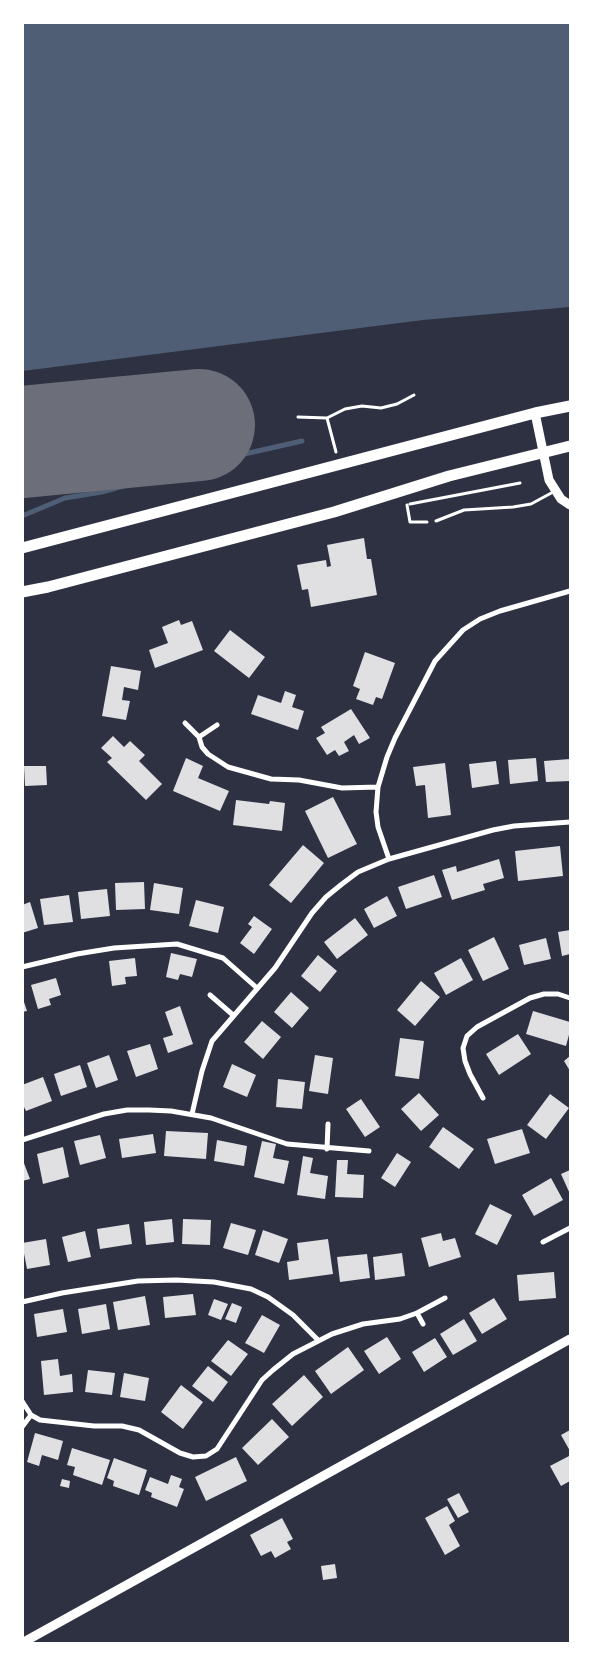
<!DOCTYPE html>
<html>
<head>
<meta charset="utf-8">
<style>
  body { margin:0 }
  #map { position:relative; width:593px; height:1666px; overflow:hidden; background:#2d3142; font-family:"Public Sans",sans-serif }
  canvas { display:block }
  .frame { position:absolute; inset:0; border:24px solid #fff; pointer-events:none }
</style>
</head>
<body>
<div id="map">
<canvas width="593" height="1666"></canvas>
<div class="frame"></div>
</div>
<script>
const c = document.querySelector('canvas').getContext('2d');
c.lineJoin = 'round';
function paint(path, color) { c.fillStyle = color; c.fill(path, 'evenodd'); }
const shape = rows => new Path2D(rows.map(r => 'M' + r).join(''));
function stroke(path, color, width, dash) { c.strokeStyle = color; c.lineWidth = width; c.lineCap = dash ? 'butt' : 'round'; c.setLineDash(dash || []); c.stroke(path); }
paint(shape([
  [22,23,570,23,570,307,423,320,23,371]
]), '#4f5d75');
stroke(shape([
  [22,516,65,498,102,492,209,462,302,441]
]), '#4f5d75', 5);
stroke(shape([
  [22,442,199,425]
]), '#6c6f7a', 112);
paint(shape([
  [364,538,367,559,371,559,377,595,311,607,308,589,302,590,297,565,326,560,327,567,331,566,327,545],
  [179,620,181,625,192,621,203,650,155,668,149,650,168,643,162,627],
  [230,630,265,657,249,678,214,651],
  [365,652,395,663,382,699,376,697,373,705,356,699,360,689,353,686],
  [111,666,141,671,138,690,124,687,122,700,130,701,126,720,102,716],
  [285,691,296,695,292,707,304,711,298,730,251,714,258,695,281,703],
  [351,709,370,738,359,744,354,735,344,742,349,751,339,756,335,750,327,755,316,738,325,733,321,727],
  [113,736,124,747,130,741,145,755,139,761,162,784,146,800,107,762,112,758,101,748],
  [186,758,203,766,198,778,229,791,220,811,173,791],
  [536,758,538,781,510,784,508,760],
  [570,759,570,781,546,782,544,761],
  [496,761,499,784,472,788,469,764],
  [445,763,451,815,428,818,425,785,416,786,413,767],
  [24,766,46,766,47,785,25,786],
  [333,797,357,844,328,858,305,811],
  [236,800,269,804,270,801,285,803,282,831,233,825],
  [303,845,324,863,291,903,269,885],
  [560,846,563,876,518,881,515,851],
  [499,859,504,878,483,884,485,890,452,900,442,870,456,866,457,872],
  [434,875,442,897,406,909,398,887],
  [144,882,145,909,116,910,115,883],
  [154,883,183,888,179,914,150,910],
  [107,889,110,916,81,919,78,892],
  [69,895,73,922,44,925,40,899],
  [387,896,397,916,374,928,364,909],
  [196,900,224,907,218,933,189,926],
  [30,902,38,928,22,933,22,905],
  [254,916,272,929,254,954,240,943,252,927,248,924],
  [355,918,368,935,337,959,324,942],
  [570,930,570,954,562,956,558,932],
  [494,937,509,969,483,981,468,950],
  [546,938,551,959,524,965,519,945],
  [171,953,197,959,192,977,180,974,178,980,166,977],
  [318,955,337,971,320,992,301,976],
  [135,958,137,976,125,977,126,984,112,986,109,961],
  [461,958,473,980,446,995,434,973],
  [56,978,61,995,49,999,51,1005,38,1009,31,985],
  [421,981,440,997,415,1026,397,1010],
  [291,992,309,1008,292,1028,274,1012],
  [22,996,27,1011,22,1012],
  [180,1006,193,1044,168,1053,163,1038,173,1035,165,1012],
  [533,1011,570,1022,570,1031,566,1046,526,1034],
  [262,1021,281,1037,263,1059,244,1042],
  [518,1034,531,1054,499,1075,486,1054],
  [400,1038,424,1041,419,1079,395,1076],
  [150,1044,158,1069,136,1077,127,1051],
  [109,1055,118,1080,96,1088,87,1063],
  [315,1055,333,1058,328,1094,309,1091],
  [570,1056,570,1071,564,1061],
  [232,1064,256,1075,247,1097,223,1087],
  [80,1065,87,1087,61,1096,54,1074],
  [43,1077,52,1101,26,1111,22,1103,22,1085],
  [278,1079,305,1082,302,1109,276,1107],
  [419,1093,439,1115,421,1131,401,1109],
  [550,1094,569,1108,546,1139,527,1125],
  [361,1099,380,1127,365,1137,346,1109],
  [443,1127,474,1149,459,1169,429,1147],
  [522,1129,530,1153,495,1164,487,1139],
  [166,1131,208,1133,206,1159,164,1156],
  [153,1134,156,1153,122,1158,119,1139],
  [100,1135,106,1158,80,1165,74,1141],
  [217,1140,247,1146,244,1166,214,1161],
  [262,1141,276,1144,273,1158,289,1161,284,1184,254,1177],
  [63,1147,69,1177,43,1184,37,1154],
  [397,1153,411,1162,395,1187,381,1178],
  [303,1156,313,1158,310,1173,328,1176,325,1199,297,1195],
  [22,1158,30,1179,22,1181],
  [337,1160,348,1160,347,1174,364,1175,363,1198,335,1197],
  [570,1170,570,1194,561,1174],
  [551,1178,563,1200,534,1216,522,1195],
  [490,1204,512,1215,497,1245,475,1234],
  [172,1219,174,1242,146,1245,144,1222],
  [183,1219,211,1220,210,1245,182,1244],
  [231,1223,256,1230,248,1255,223,1248],
  [129,1224,132,1244,100,1249,97,1229],
  [263,1230,288,1239,279,1263,255,1255],
  [85,1231,91,1257,68,1262,62,1237],
  [441,1233,443,1241,455,1238,461,1257,429,1267,421,1238],
  [46,1239,50,1265,27,1269,22,1243],
  [328,1239,333,1274,289,1280,287,1262,299,1260,297,1243],
  [402,1253,405,1276,375,1280,373,1257],
  [367,1254,370,1278,340,1282,337,1257],
  [554,1272,556,1298,519,1301,517,1275],
  [193,1294,196,1315,165,1318,163,1297],
  [145,1296,150,1325,118,1330,113,1302],
  [494,1298,507,1319,482,1334,469,1313],
  [214,1299,228,1304,221,1320,208,1315],
  [232,1303,242,1307,236,1323,225,1319],
  [106,1304,110,1329,82,1334,78,1309],
  [63,1309,67,1332,37,1337,34,1314],
  [262,1315,280,1325,264,1353,245,1343],
  [464,1319,477,1341,453,1355,440,1334],
  [387,1337,401,1359,379,1374,364,1351],
  [435,1338,447,1357,424,1372,412,1352],
  [228,1340,248,1354,231,1376,211,1361],
  [348,1347,364,1370,331,1394,315,1371],
  [58,1359,60,1376,72,1374,73,1392,44,1395,41,1361],
  [208,1366,228,1382,213,1402,192,1386],
  [88,1370,115,1373,112,1395,85,1392],
  [124,1373,149,1378,145,1401,120,1397],
  [304,1375,323,1397,292,1426,272,1404],
  [181,1385,203,1402,183,1429,161,1412],
  [272,1419,289,1437,258,1465,242,1448],
  [570,1430,570,1451,561,1435],
  [35,1433,63,1441,58,1460,42,1455,39,1466,27,1462],
  [72,1448,110,1460,102,1485,73,1475,75,1467,67,1465],
  [569,1456,570,1481,561,1486,550,1466],
  [236,1457,247,1481,206,1501,195,1477],
  [114,1458,147,1470,139,1495,113,1486,114,1481,107,1478],
  [171,1475,182,1479,179,1487,184,1489,177,1507,151,1497,152,1493,145,1490,150,1477,168,1484],
  [62,1479,70,1481,69,1488,60,1486],
  [459,1493,469,1512,458,1518,447,1499],
  [447,1506,455,1521,449,1525,460,1546,445,1555,425,1518],
  [282,1518,293,1539,287,1542,291,1549,275,1558,271,1551,261,1556,250,1535],
  [335,1564,337,1578,323,1580,321,1566]
]), '#e0e0e3');
stroke(shape([
  [298,417,327,418,345,409,362,406,381,408,397,404,414,395],
  [327,418,336,452],
  [410,504,520,483],
  [407,505,410,522,427,522]
]), '#fff', 3);
stroke(shape([
  [436,521,464,510,513,507,531,504,555,491]
]), '#fff', 3);
stroke(shape([
  [185,723,199,737,202,747,208,754,228,767,271,779,299,780,342,788,378,787],
  [199,737,217,725],
  [389,859,378,827,376,812,378,787,387,757,395,738,435,661,463,630,480,619,500,611,570,591],
  [22,967,77,954,114,948,177,944,223,958,257,988],
  [210,995,233,1015],
  [483,1098,470,1074,465,1061,463,1048,467,1036,477,1027,530,998,544,994,558,994,570,998],
  [192,1114,202,1071,212,1041,275,968,312,913,326,897,342,884,358,872,389,859,493,830,514,826,570,822],
  [22,1140,104,1114,127,1110,149,1110,171,1111,211,1118,287,1144,369,1151],
  [327,1149,328,1124],
  [543,1242,570,1228],
  [22,1302,62,1293,138,1281,176,1280,214,1282,251,1289,268,1297,293,1315,318,1340],
  [417,1313,445,1298],
  [22,1401,31,1415,40,1420,94,1426,122,1426,139,1430,180,1453,193,1457,206,1456,217,1449,262,1380,273,1370,293,1354,332,1334,363,1324,400,1319,417,1313,423,1324],
  [22,1427,31,1415]
]), '#fff', 5);
stroke(shape([
  [535,413,549,480,561,499,570,505],
  [22,1643,570,1339]
]), '#fff', 9);
stroke(shape([
  [22,548,535,413,570,406],
  [22,592,48,587,334,512,449,476,570,446]
]), '#fff', 11);
</script>
</body>
</html>
